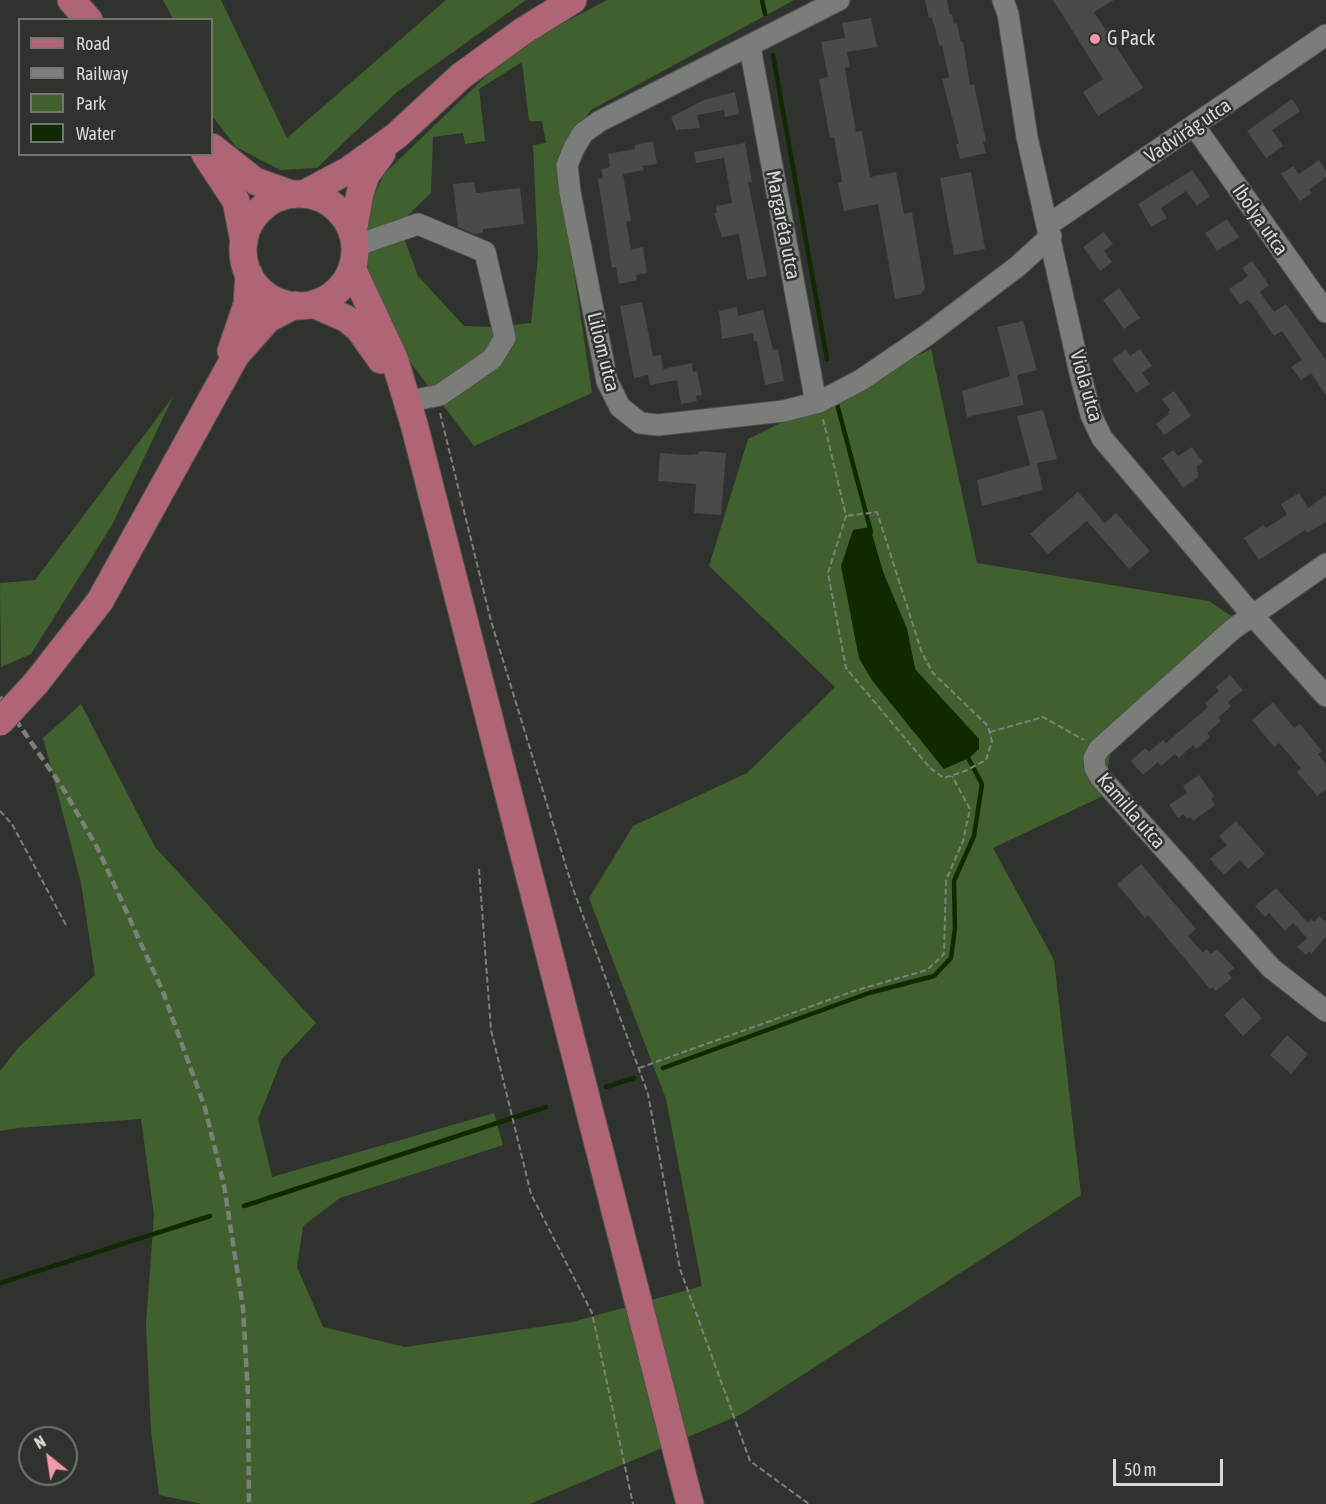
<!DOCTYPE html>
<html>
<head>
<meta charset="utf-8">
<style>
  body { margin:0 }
  #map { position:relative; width:1326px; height:1504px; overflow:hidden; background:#30322e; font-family:"Asap Condensed",sans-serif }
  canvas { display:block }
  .legend { position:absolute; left:18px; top:18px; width:195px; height:138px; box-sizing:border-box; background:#30322e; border:2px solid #747572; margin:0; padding:8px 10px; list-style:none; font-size:18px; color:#d9dad8 }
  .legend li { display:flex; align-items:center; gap:12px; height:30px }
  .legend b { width:30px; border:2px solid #747572 }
  .north { position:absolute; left:18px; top:1426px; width:60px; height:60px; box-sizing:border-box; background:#30322e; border:2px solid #747572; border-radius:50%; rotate:330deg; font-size:16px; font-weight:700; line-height:24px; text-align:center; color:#d9dad8 }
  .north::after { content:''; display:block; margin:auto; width:21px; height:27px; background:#f39aa8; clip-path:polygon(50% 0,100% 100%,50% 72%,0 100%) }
  .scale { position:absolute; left:1113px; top:1459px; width:110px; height:27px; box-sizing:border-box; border:3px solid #d9dad8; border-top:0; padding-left:8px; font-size:18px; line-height:21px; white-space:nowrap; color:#d9dad8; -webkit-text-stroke:4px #30322e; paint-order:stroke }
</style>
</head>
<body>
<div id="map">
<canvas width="1326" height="1504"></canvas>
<ul class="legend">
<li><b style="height:8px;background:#af6573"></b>Road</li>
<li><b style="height:8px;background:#7d7f7c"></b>Railway</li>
<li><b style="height:16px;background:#40602e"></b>Park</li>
<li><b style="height:16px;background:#102900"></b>Water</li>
</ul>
<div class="north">N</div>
<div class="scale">50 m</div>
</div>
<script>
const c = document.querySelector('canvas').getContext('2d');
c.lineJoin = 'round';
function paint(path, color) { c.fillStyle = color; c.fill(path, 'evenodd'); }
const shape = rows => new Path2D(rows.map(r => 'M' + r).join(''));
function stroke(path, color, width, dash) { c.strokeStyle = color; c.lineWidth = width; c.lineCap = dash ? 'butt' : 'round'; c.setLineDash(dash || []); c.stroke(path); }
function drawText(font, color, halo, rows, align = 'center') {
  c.font = font + ' "Asap Condensed",sans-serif'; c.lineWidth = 5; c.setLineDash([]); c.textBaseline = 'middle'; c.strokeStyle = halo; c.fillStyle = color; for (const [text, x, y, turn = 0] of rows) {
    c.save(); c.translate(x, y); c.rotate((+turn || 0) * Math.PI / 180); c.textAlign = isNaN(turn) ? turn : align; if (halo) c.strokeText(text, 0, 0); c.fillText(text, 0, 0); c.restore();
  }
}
paint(shape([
  [163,0,221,0,287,138,446,0,526,0,397,92,317,168,280,170,236,147,212,116,212,20,173,19],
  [607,0,794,0,591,110,557,158,592,393,474,446,404,354,363,266,365,215,384,174,488,74,531,40],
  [522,62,529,121,542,121,546,143,533,145,538,256,531,323,494,327,464,326,418,276,399,224,431,193,433,137,463,133,465,144,485,141,479,89],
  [931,349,977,563,1209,601,1249,628,1110,754,1103,796,993,848,1054,960,1081,1195,742,1414,530,1504,202,1504,159,1495,151,1431,146,1324,154,1215,141,1119,18,1128,0,1131,0,1071,18,1048,95,975,81,883,43,738,81,704,155,847,316,1023,282,1059,258,1119,272,1177,494,1113,503,1145,340,1198,303,1226,297,1267,323,1327,405,1347,572,1322,702,1286,666,1099,589,898,633,826,747,773,835,687,709,566,748,439],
  [870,528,883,572,907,629,915,669,943,703,944,769,872,680,859,658],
  [173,397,112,525,31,654,1,667,0,583,35,580]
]), '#40602e');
paint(shape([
  [870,527,883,572,907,629,915,669,979,739,979,749,969,758,944,769,872,680,859,658,841,566,853,530]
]), '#102900');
stroke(shape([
  [762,0,765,14],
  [773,55,827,359],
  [837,404,871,532],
  [663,1068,869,993,934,976,951,958,955,928,954,881,974,836,982,784,966,754],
  [606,1087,634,1078],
  [244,1206,546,1107],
  [0,1283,210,1216]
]), '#102900', 4.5);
paint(shape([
  [925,0,947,0,950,15,952,14,954,24,957,23,961,42,963,42,970,85,974,84,986,141,983,142,986,153,960,159,956,144,959,144,942,79,949,77,942,45,939,46,935,27,931,17,929,18],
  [1053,0,1114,0,1094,12,1143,88,1098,116,1083,92,1103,79],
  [871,18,877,47,847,52,850,67,845,68,856,132,862,131,870,177,896,172,904,214,912,212,925,288,921,294,895,299,878,204,844,211,838,183,842,182,834,137,830,138,819,79,828,77,821,42,845,38,842,23],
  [735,92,739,114,725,117,724,110,697,115,700,128,676,130,671,117,704,100],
  [1292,99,1300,111,1272,130,1283,146,1266,158,1247,131],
  [653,141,657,164,643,166,644,170,623,174,631,221,626,222,631,249,643,247,647,273,636,275,637,280,619,284,616,267,612,268,598,179,603,178,601,169,610,167,608,154,635,149,635,145],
  [745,143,752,182,748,182,767,276,747,280,739,234,722,237,714,213,717,213,716,206,732,203,724,158,696,163,694,152],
  [1319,160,1326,171,1326,177,1309,190,1312,193,1300,201,1281,174,1293,166,1299,174],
  [1192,170,1210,196,1197,206,1186,191,1161,208,1167,218,1151,227,1138,204],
  [971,172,985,249,954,255,940,178],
  [474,182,476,193,520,188,524,224,483,229,483,233,474,234,458,227,453,184],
  [1227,219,1239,237,1217,251,1205,233],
  [1104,232,1113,244,1104,251,1112,262,1100,271,1083,247],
  [1252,261,1269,285,1260,292,1274,312,1286,304,1326,360,1326,395,1311,373,1301,380,1291,367,1302,360,1282,331,1274,336,1251,303,1247,300,1240,305,1229,289,1248,276,1242,268],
  [1119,288,1140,318,1124,329,1103,300],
  [642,302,653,356,661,355,663,369,692,363,693,372,697,371,702,395,696,396,697,401,681,404,677,380,650,385,648,375,634,378,620,306],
  [737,307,738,316,763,310,773,350,778,349,784,381,765,385,757,341,754,341,753,333,722,339,719,311],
  [1023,321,1037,370,1017,375,1024,405,967,417,962,391,1010,376,997,327],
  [1126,349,1130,356,1140,349,1152,366,1142,373,1150,384,1136,393,1112,359],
  [1174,391,1191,416,1164,435,1156,424,1169,414,1168,412,1170,410,1162,399],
  [1043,410,1057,459,1037,463,1043,490,982,506,977,480,1030,465,1017,416],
  [1192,447,1203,462,1197,466,1198,477,1183,488,1162,458,1173,450,1178,456],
  [699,451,726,453,721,515,694,513,696,484,658,481,660,453,686,455,698,454],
  [1078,492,1105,523,1116,513,1150,551,1129,569,1087,521,1048,554,1030,534],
  [1299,493,1308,508,1326,495,1326,522,1307,533,1305,530,1259,560,1244,538,1263,525,1266,528,1287,515,1281,504],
  [1230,675,1243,690,1228,702,1231,706,1218,718,1221,721,1207,733,1210,737,1196,749,1193,745,1179,758,1175,754,1161,766,1158,762,1143,775,1131,761,1145,748,1149,752,1163,740,1166,743,1208,707,1205,703,1219,691,1216,687],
  [1273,702,1294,728,1300,724,1322,751,1318,754,1326,764,1326,789,1317,796,1297,772,1301,768,1279,743,1274,747,1252,720],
  [1199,775,1214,796,1211,799,1215,805,1193,821,1191,817,1187,819,1183,814,1178,818,1169,805,1187,793,1183,786],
  [1236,821,1265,854,1248,869,1240,860,1224,875,1210,859,1227,845,1219,836],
  [1141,864,1196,929,1188,936,1203,953,1207,949,1211,954,1217,949,1234,968,1228,973,1232,978,1216,991,1212,987,1210,989,1148,915,1145,918,1117,884],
  [1276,888,1308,923,1311,919,1314,922,1319,916,1326,922,1326,937,1311,954,1309,951,1306,955,1297,947,1307,938,1293,923,1285,931,1269,913,1265,917,1255,906],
  [1243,997,1262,1018,1243,1036,1224,1015],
  [1287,1035,1308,1054,1291,1074,1270,1055]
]), '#484b47');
const minor = shape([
  [839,0,600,121,583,133,574,148,567,165,570,192,607,381,620,407,640,423,658,425,784,411,819,402,861,380,927,335,1018,266,1051,236],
  [1003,0,1008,14,1027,137,1080,373,1091,415,1102,438,1253,616,1326,696],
  [750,47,816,403],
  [1195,127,1326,312],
  [1048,225,1326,35],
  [355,246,418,224,485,252,505,338,492,359,440,395,406,402],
  [1326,564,1233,629,1099,749,1094,758,1095,768,1100,777,1271,968,1326,1011]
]);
const major = shape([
  [71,0,89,20],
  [212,147,255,181,291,194],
  [205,154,236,201,244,242],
  [304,194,349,170,396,136,461,76,523,31,573,0],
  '243 250a56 56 0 1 1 112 0a56 56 0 1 1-112 0Z',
  [353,232,360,193,366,175,382,153],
  [352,268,394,358,414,424,690,1504],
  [313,304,347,319,359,329,381,360],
  [231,351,247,304,249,274],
  [36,683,100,601,236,355,268,319,295,305]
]);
stroke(minor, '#4e504d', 23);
stroke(major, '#4e504d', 29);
stroke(shape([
  [440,413,491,621,572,886,648,1094,680,1269,750,1461,809,1504],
  [823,419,846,516,828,573,846,668,930,768,944,778,965,771,986,760,992,741,988,726,933,673,922,653,877,512,846,516],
  [990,732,1043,717,1084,740],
  [0,811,12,824,67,927],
  [479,869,491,1030,531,1194,592,1313,633,1504],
  [639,1068,854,991,927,970,944,954,946,880,963,841,970,809,952,776]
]), '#7f807d', 2, [6, 3]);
stroke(minor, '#7a7d78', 21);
stroke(major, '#af6573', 27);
stroke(shape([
  [0,697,64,790,98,849,163,992,205,1108,224,1185,243,1308,248,1396,249,1504]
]), '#7d7f7c', 4.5, [9, 4.5]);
const majorBridge = shape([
  [0,722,36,683]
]);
stroke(majorBridge, '#4e504d', 29, []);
stroke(majorBridge, '#af6573', 27);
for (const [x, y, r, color] of [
  [1095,39,6,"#f39aa8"]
]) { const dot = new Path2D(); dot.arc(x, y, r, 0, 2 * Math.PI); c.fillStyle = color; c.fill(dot); stroke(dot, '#30322e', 2); }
drawText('20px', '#d9dad8', '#30322e', [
  ["G Pack",1107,39]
], 'left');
drawText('20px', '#d9dad8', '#30322e', [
  ["Vadvirág utca",1188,131,-34],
  ["Ibolya utca",1260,220,55],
  ["Margaréta utca",783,225,79],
  ["Liliom utca",603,352,76],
  ["Viola utca",1086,386,74],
  ["Kamilla utca",1131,811,49]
]);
</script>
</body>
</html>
